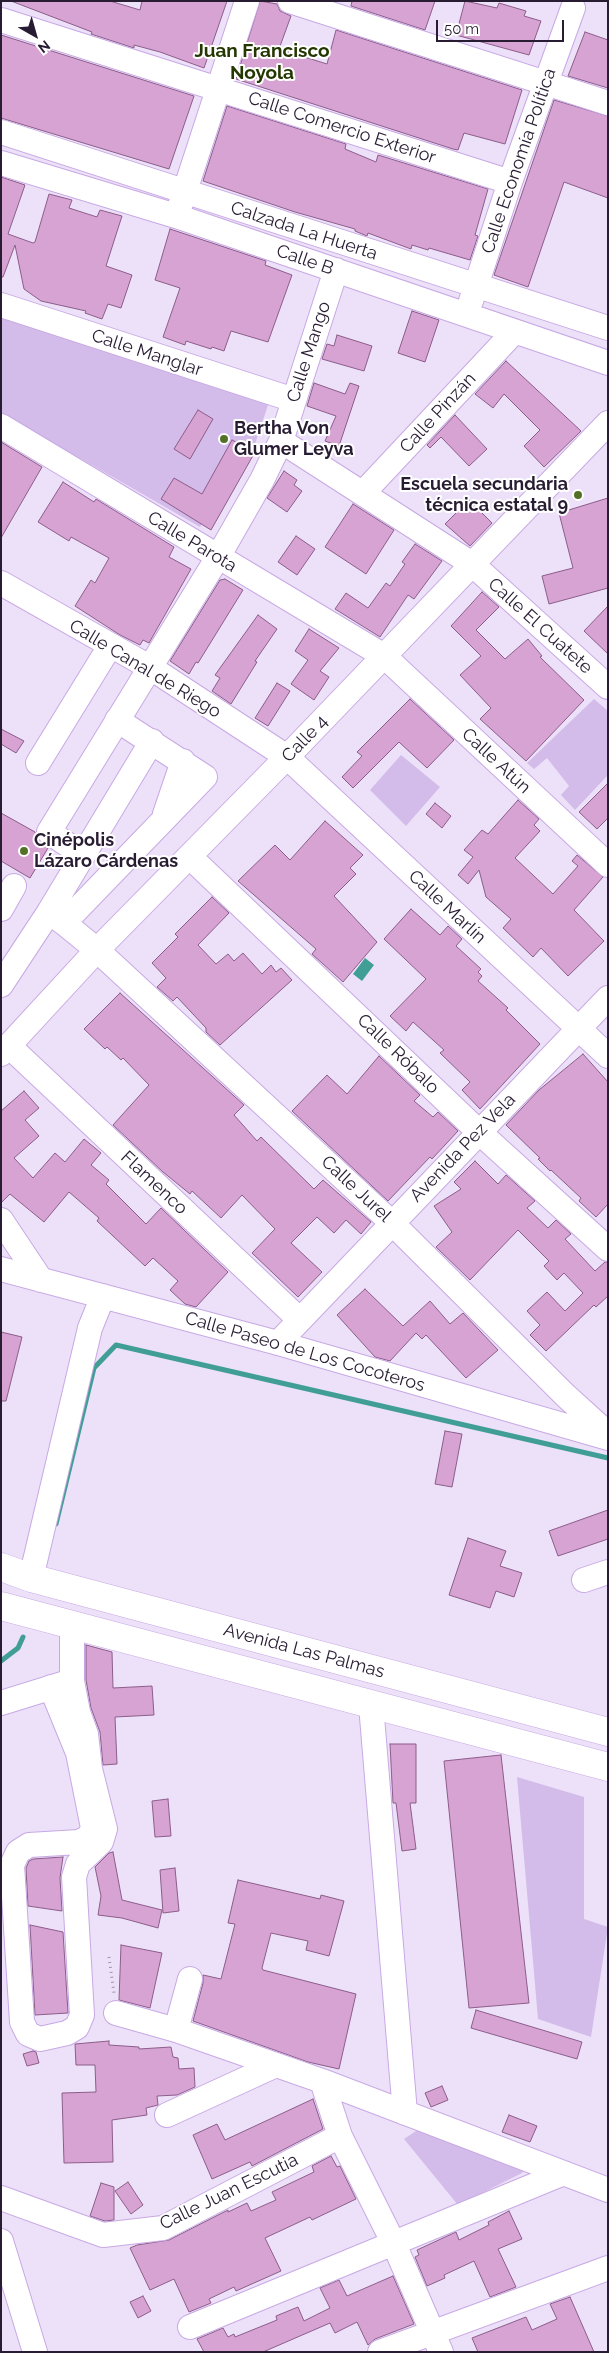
<!DOCTYPE html>
<html>
<head>
<meta charset="utf-8">
<style>
  body { margin:0 }
  #map { position:relative; width:609px; height:2353px; overflow:hidden; background:#ede0f9; font-family:Raleway,sans-serif }
  canvas { display:block }
  .frame { position:absolute; inset:0; border:2px solid #281c32; pointer-events:none }
  .north { position:absolute; left:10px; top:10px; width:50px; height:50px; -webkit-text-stroke:4px #fff; paint-order:stroke; rotate:142deg; font-size:14px; font-weight:700; line-height:20px; text-align:center; color:#281c32 }
  .north::after { content:''; display:block; margin:auto; width:18px; height:22px; background:#281c32; clip-path:polygon(50% 0,100% 100%,50% 72%,0 100%) }
  .scale { position:absolute; left:436px; top:20px; width:128px; height:22px; box-sizing:border-box; border:2px solid #281c32; border-top:0; padding-left:6px; font-size:15px; line-height:18px; white-space:nowrap; color:#281c32; -webkit-text-stroke:4px #fff; paint-order:stroke }
</style>
</head>
<body>
<div id="map">
<canvas width="609" height="2353"></canvas>
<div class="frame"></div>
<div class="north">N</div>
<div class="scale">50 m</div>
</div>
<script>
const c = document.querySelector('canvas').getContext('2d');
c.lineJoin = 'round';
function paint(path, color) { c.fillStyle = color; c.fill(path, 'evenodd'); }
const shape = rows => new Path2D(rows.map(r => 'M' + r).join(''));
function stroke(path, color, width, dash) { c.strokeStyle = color; c.lineWidth = width; c.lineCap = dash ? 'butt' : 'round'; c.setLineDash(dash || []); c.stroke(path); }
function drawText(font, color, halo, rows, align = 'center') {
  c.font = font + ' Raleway,sans-serif'; c.lineWidth = 4; c.setLineDash([]); c.textBaseline = 'middle'; c.strokeStyle = halo; c.fillStyle = color; for (const [text, x, y, turn = 0] of rows) {
    c.save(); c.translate(x, y); c.rotate((+turn || 0) * Math.PI / 180); c.textAlign = isNaN(turn) ? turn : align; if (halo) c.strokeText(text, 0, 0); c.fillText(text, 0, 0); c.restore();
  }
}
paint(shape([
  [1,317,270,399,252,453,200,527,1,413],
  [594,699,608,711,608,775,575,810,561,795,569,786,547,758,534,769,527,763],
  [401,755,440,787,406,826,370,790],
  [517,1777,584,1797,584,1919,608,1927,591,2037,538,2019],
  [425,2125,525,2167,522,2173,458,2205,404,2139]
]), '#d3bce9');
paint(shape([
  [365,958,374,965,362,981,353,974]
]), '#409e97');
stroke(shape([
  [56,1524,94,1368,116,1345,608,1458],
  [1,1661,18,1648,23,1637]
]), '#409e97', 5);
const building = shape([
  [11,1,110,1,140,10,142,1,227,1,204,68,160,52,134,45,134,48,91,34,92,32,11,1],
  [260,1,277,4,280,11,291,16,279,49,327,64,336,30,522,90,505,144,464,133,458,150,453,149,236,79,260,1],
  [352,1,435,1,425,30,351,6,352,1],
  [465,1,497,8,499,3,526,11,524,16,541,21,529,55,456,35,465,1],
  [585,32,608,40,608,88,568,76,585,32],
  [1,35,194,96,169,169,1,118,1,35],
  [554,100,608,116,608,198,564,182,528,287,494,275,554,100],
  [227,106,346,144,345,149,376,162,378,155,488,189,475,235,478,236,470,260,429,248,428,250,412,245,411,249,368,233,367,236,355,231,355,229,295,212,203,181,227,106],
  [1,177,25,185,8,234,33,243,35,242,49,194,72,200,69,208,97,217,100,210,122,216,106,266,132,275,121,308,108,304,102,319,85,313,86,311,41,301,24,289,15,245,3,277,1,277,1,177],
  [170,229,266,261,265,265,292,275,268,342,231,331,224,351,212,347,211,349,186,341,185,345,163,337,180,288,155,280,170,229],
  [412,311,439,320,425,362,398,353,412,311],
  [337,335,372,346,364,371,322,359,327,344,334,346,337,335],
  [506,361,581,431,544,467,524,446,540,430,504,394,493,408,475,394,506,361],
  [314,383,345,394,350,383,359,386,339,446,325,441,336,416,307,406,314,383],
  [198,410,213,419,190,459,174,449,198,410],
  [455,415,487,449,469,466,441,437,430,448,427,445,455,415],
  [232,440,255,452,211,530,161,499,174,478,202,494,232,440],
  [1,442,42,467,1,538,1,442],
  [284,471,297,480,294,485,302,491,287,512,267,498,284,471],
  [63,482,94,502,96,499,174,547,169,557,191,569,149,643,143,640,140,645,120,635,75,606,91,580,95,583,109,558,71,537,69,541,38,522,63,482],
  [608,498,608,588,549,604,542,576,573,568,559,513,608,498],
  [469,500,492,523,470,546,445,524,469,500],
  [353,504,394,530,366,574,325,547,353,504],
  [296,536,315,549,297,575,278,562,296,536],
  [415,544,442,561,414,599,408,595,380,637,335,609,346,593,368,608,386,583,390,586,405,564,402,562,415,544],
  [225,579,243,590,198,663,196,662,189,674,170,661,220,580,225,579],
  [482,592,499,607,476,630,505,659,528,639,542,656,540,657,584,700,526,761,480,719,491,708,460,675,481,656,451,626,482,592],
  [608,606,608,654,584,631,608,606],
  [258,615,277,629,255,661,257,662,231,704,212,691,220,678,215,675,258,615],
  [309,629,339,648,320,671,329,677,314,700,291,684,308,660,295,651,309,629],
  [277,683,290,691,268,726,255,718,277,683],
  [410,699,454,740,427,768,399,742,353,788,342,777,362,756,357,752,410,699],
  [1,729,24,741,16,753,1,744,1,729],
  [608,783,608,818,597,829,579,812,608,783],
  [518,800,539,819,534,825,540,831,515,858,553,894,578,866,572,861,577,855,603,877,574,910,604,941,568,976,541,948,533,957,503,928,511,919,486,897,479,870,468,884,458,875,473,857,464,850,482,830,488,834,518,800],
  [435,803,451,816,442,828,426,814,435,803],
  [1,813,35,832,37,839,48,848,30,878,1,861,1,813],
  [325,821,363,855,350,868,356,874,334,896,377,942,343,982,312,954,316,949,238,881,275,845,290,860,325,821],
  [212,897,229,913,198,945,216,964,228,954,234,961,243,953,262,974,271,965,276,972,281,968,292,980,220,1045,206,1032,206,1028,177,997,173,1001,157,987,166,978,152,963,178,937,175,934,212,897],
  [411,909,440,935,448,926,462,939,456,946,481,969,478,972,482,976,478,981,508,1008,506,1010,540,1044,480,1109,462,1090,470,1082,440,1053,444,1050,413,1022,406,1031,390,1016,426,979,384,939,411,909],
  [120,993,244,1105,234,1115,257,1141,261,1137,314,1189,323,1180,371,1222,361,1234,346,1220,334,1233,317,1217,291,1243,322,1272,298,1297,252,1253,275,1229,242,1195,221,1218,192,1191,190,1194,163,1172,113,1125,149,1085,123,1058,121,1060,107,1047,105,1049,84,1029,120,993],
  [583,1054,608,1082,608,1204,596,1217,579,1201,581,1198,551,1170,550,1171,538,1159,540,1158,506,1125,539,1090,583,1054],
  [379,1056,420,1095,414,1101,433,1117,438,1112,458,1131,432,1159,430,1157,388,1201,292,1111,327,1075,347,1094,379,1056],
  [24,1091,39,1108,25,1120,39,1136,14,1158,33,1178,55,1153,65,1162,84,1139,101,1153,91,1165,109,1180,106,1184,146,1224,161,1208,228,1272,196,1307,185,1304,170,1290,178,1281,153,1258,145,1266,97,1221,99,1218,69,1192,44,1222,10,1194,1,1203,1,1111,24,1091],
  [475,1161,498,1184,506,1175,535,1201,527,1208,548,1228,556,1220,571,1234,565,1239,595,1271,605,1262,608,1262,608,1296,596,1307,594,1305,546,1351,530,1335,540,1325,527,1311,547,1292,565,1311,583,1293,564,1273,557,1280,544,1266,549,1261,518,1230,470,1280,436,1247,452,1232,434,1206,461,1189,454,1182,475,1161],
  [365,1289,403,1326,430,1301,450,1324,463,1313,498,1350,466,1378,426,1335,422,1339,416,1333,390,1361,375,1357,337,1315,365,1289],
  [1,1332,22,1337,6,1401,1,1401,1,1332],
  [445,1431,462,1434,452,1487,435,1484,445,1431],
  [608,1510,608,1539,558,1556,549,1531,608,1510],
  [468,1538,506,1551,500,1566,522,1573,514,1597,496,1591,490,1608,449,1595,468,1538],
  [86,1645,112,1652,113,1688,152,1686,154,1715,115,1717,117,1764,103,1765,100,1732,91,1708,86,1680,86,1645],
  [390,1744,416,1744,416,1803,410,1803,416,1849,402,1851,396,1803,393,1803,390,1744],
  [501,1755,529,2003,469,2008,444,1761,501,1755],
  [168,1799,171,1836,155,1837,152,1801,168,1799],
  [113,1852,122,1900,162,1910,158,1928,122,1918,98,1915,101,1896,95,1867,109,1853,113,1852],
  [63,1857,60,1878,62,1911,28,1906,26,1868,29,1861,33,1859,63,1857],
  [175,1868,179,1911,163,1913,160,1870,175,1868],
  [238,1880,320,1899,321,1895,344,1901,329,1956,306,1950,308,1941,271,1933,262,1968,263,1970,356,1994,339,2069,308,2062,193,2021,203,1983,203,1975,221,1979,235,1924,228,1923,238,1880],
  [30,1925,63,1932,68,2013,35,2015,30,1925],
  [121,1945,162,1953,150,2008,119,2000,121,1945],
  [476,2010,582,2042,577,2059,471,2028,476,2010],
  [109,2041,109,2045,139,2047,139,2049,171,2047,173,2057,178,2058,179,2069,194,2068,195,2087,177,2095,157,2096,158,2105,146,2108,147,2115,112,2120,113,2162,64,2163,62,2093,96,2092,95,2065,76,2065,75,2044,109,2041],
  [33,2051,36,2052,39,2063,27,2066,23,2054,33,2051],
  [442,2086,448,2100,431,2107,425,2093,442,2086],
  [313,2099,323,2129,252,2166,250,2162,212,2179,193,2135,217,2124,225,2140,313,2099],
  [509,2115,537,2126,530,2142,502,2132,509,2115],
  [331,2156,337,2167,340,2166,356,2199,312,2220,310,2217,265,2238,281,2271,236,2291,234,2287,209,2299,211,2303,189,2312,174,2279,150,2290,130,2248,137,2245,169,2240,228,2210,228,2212,247,2203,251,2211,276,2200,272,2192,314,2172,312,2166,331,2156],
  [128,2182,143,2205,131,2214,115,2191,128,2182],
  [101,2183,114,2187,114,2220,105,2221,90,2216,101,2183],
  [509,2211,522,2239,498,2249,516,2287,490,2297,474,2261,444,2275,445,2278,427,2286,415,2257,419,2255,417,2250,456,2232,459,2240,489,2225,488,2222,509,2211],
  [393,2276,414,2324,375,2339,368,2345,357,2322,335,2333,330,2323,263,2352,204,2352,197,2339,223,2328,228,2337,234,2334,235,2337,277,2320,276,2316,298,2307,304,2321,330,2308,320,2288,339,2280,347,2296,393,2276],
  [143,2296,151,2311,138,2318,130,2302,143,2296],
  [570,2297,594,2352,478,2352,472,2338,526,2317,532,2330,557,2319,550,2304,570,2297]
]);
paint(building, '#d6a3d3');
stroke(building, '#8c5d8a', 1);
const minor = shape([
  [290,1,608,103],
  [1,20,510,182],
  [1,132,608,328],
  [1,163,176,216,608,363],
  [180,206,247,1],
  [471,301,510,182,573,8],
  [1,305,294,400],
  [1,426,384,656,608,865],
  [281,441,472,564,608,687],
  [363,493,513,333],
  [1,583,151,668,287,757,608,1056],
  [38,763,110,646],
  [165,814,183,761],
  [83,855,49,832,218,557,262,480,281,441,336,270],
  [190,857,479,1132,608,1249],
  [1,909,14,886],
  [49,912,64,923,205,777,117,720],
  [64,923,97,950,392,1223,566,1396,608,1434],
  [1,985,49,912,152,741],
  [9,1046,300,1320],
  [1,1054,97,950,287,757,608,423],
  [1,1220,41,1280],
  [1,1269,278,1343,608,1438],
  [278,1343,608,998],
  [31,1578,90,1328,103,1296],
  [584,1580,608,1572],
  [51,1687,78,1753,93,1828,89,1837,79,1842,29,1845,18,1852,12,1865,22,2022,28,2034,40,2039,67,2033,77,2027,82,2015,74,1877,78,1864,101,1842,105,1829,90,1769,86,1734,78,1712,72,1681],
  [1,1703,72,1681,72,1625],
  [371,1705,405,2113],
  [116,2013,176,2030,322,2081,608,2190],
  [176,2030,190,1979],
  [322,2081,340,2136,394,2244,441,2352],
  [167,2115,276,2065],
  [1,2198,103,2235,163,2228,340,2136],
  [1,2241,35,2352],
  [190,2327,564,2173],
  [380,2352,608,2268]
]);
const major = shape([
  [1,1567,31,1578,608,1732],
  [1,1606,608,1767]
]);
stroke(minor, '#c8a9e4', 26);
stroke(major, '#c8a9e4', 29);
stroke(shape([
  [109,1957,114,1993]
]), '#a093ab', 3, [1, 4]);
stroke(minor, '#fff', 24);
stroke(major, '#fff', 28);
for (const [x, y, r, color] of [
  [224,439,5,"#537126"],
  [578,495,5,"#537126"],
  [24,851,5,"#537126"]
]) { const dot = new Path2D(); dot.arc(x, y, r, 0, 2 * Math.PI); c.fillStyle = color; c.fill(dot); stroke(dot, '#fff', 2); }
drawText('18px', '#281c32', '#fff', [
  ["Calle Comercio Exterior",342,128,18],
  ["Calle Economía Política",519,161,-71],
  ["Calzada La Huerta",304,231,18],
  ["Calle B",305,260,19],
  ["Calle Mango",309,352,-72],
  ["Calle Manglar",147,353,18],
  ["Calle Pinzán",438,413,-47],
  ["Calle Parota",192,542,31],
  ["Calle El Cuatete",540,626,42],
  ["Calle Canal de Riego",145,669,31],
  ["Calle 4",305,739,-46],
  ["Calle Atún",496,761,43],
  ["Calle Marlín",447,907,43],
  ["Calle Róbalo",398,1054,44],
  ["Avenida Pez Vela",463,1148,-46],
  ["Flamenco",154,1183,43],
  ["Calle Jurel",356,1189,43],
  ["Calle Paseo de Los Cocoteros",305,1352,16],
  ["Avenida Las Palmas",304,1651,15],
  ["Calle Juan Escutia",229,2192,-26]
]);
drawText('bold 18px', '#281c32', '#fff', [
  ["Bertha Von",234,429],
  ["Glumer Leyva",234,450],
  ["Escuela secundaria",568,485,"right"],
  ["técnica estatal 9",568,506,"right"],
  ["Cinépolis",34,841],
  ["Lázaro Cárdenas",34,862]
], 'left');
drawText('bold 19px', '#243701', '#fff', [
  ["Juan Francisco",262,51],
  ["Noyola",262,73]
]);
</script>
</body>
</html>
